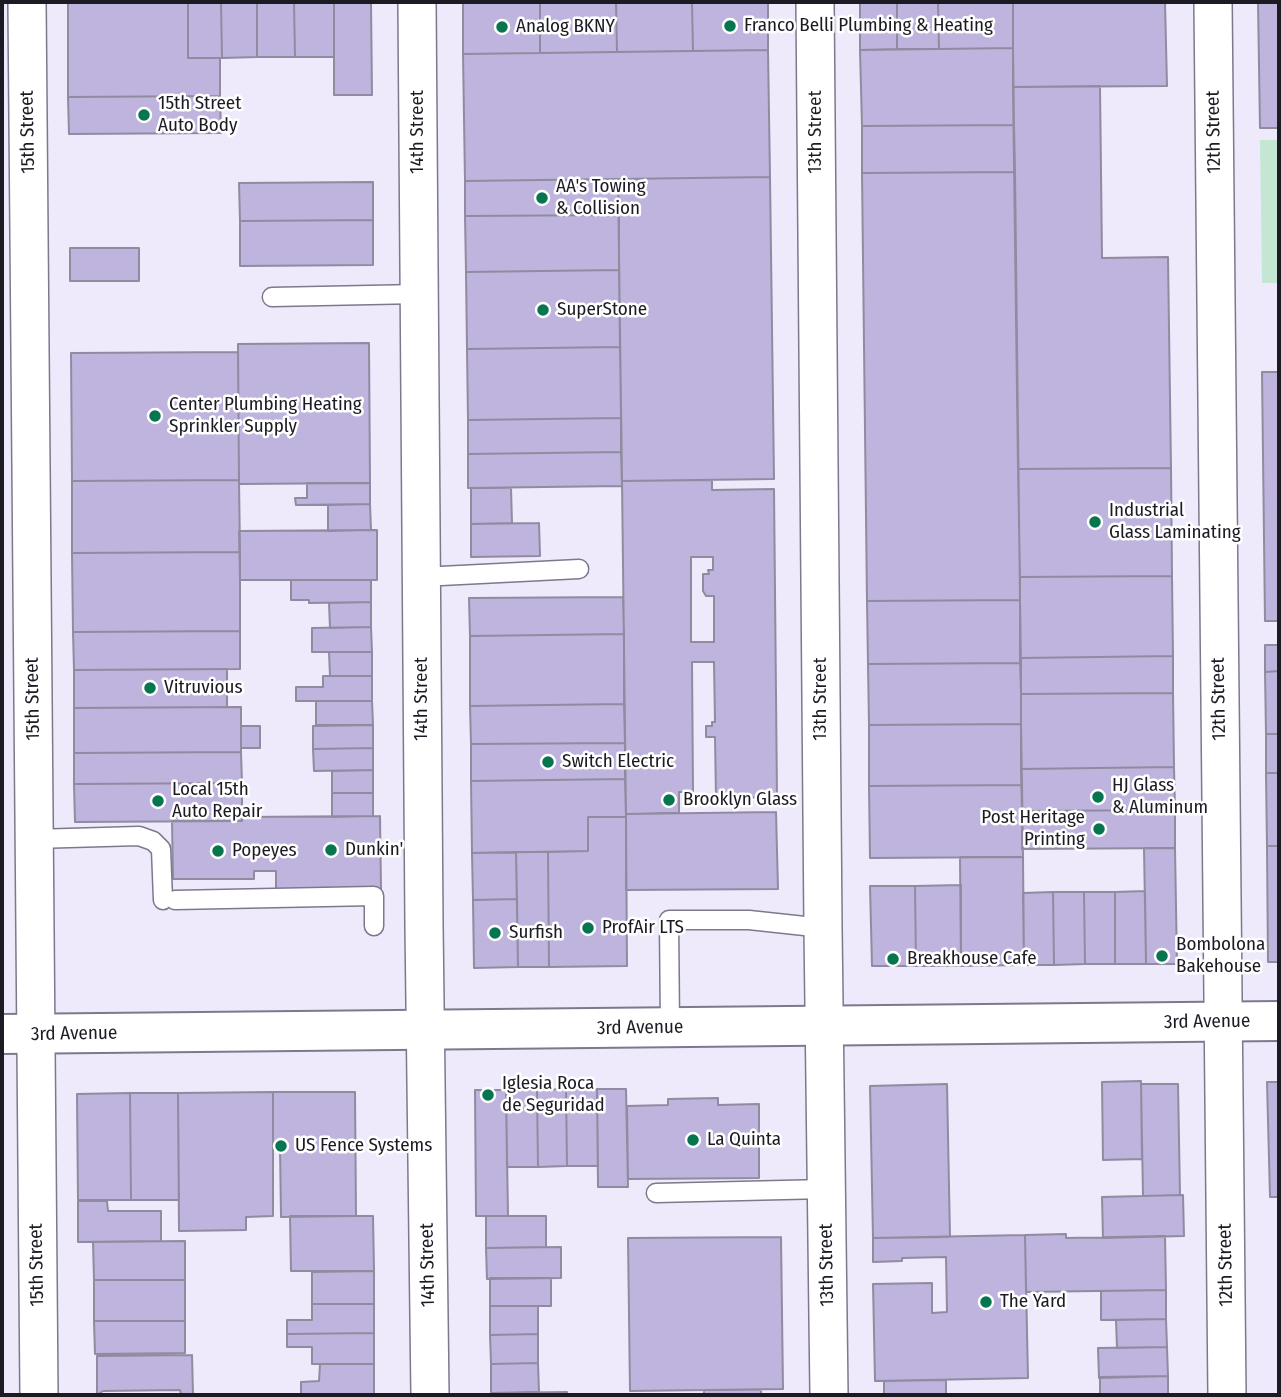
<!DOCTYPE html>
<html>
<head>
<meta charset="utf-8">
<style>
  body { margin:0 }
  #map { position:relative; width:1281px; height:1397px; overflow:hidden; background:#eeeafc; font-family:"Fira Sans Condensed",sans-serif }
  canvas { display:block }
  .frame { position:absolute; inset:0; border:4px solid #1c1a22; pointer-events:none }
</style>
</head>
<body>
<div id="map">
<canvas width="1281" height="1397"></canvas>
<div class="frame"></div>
</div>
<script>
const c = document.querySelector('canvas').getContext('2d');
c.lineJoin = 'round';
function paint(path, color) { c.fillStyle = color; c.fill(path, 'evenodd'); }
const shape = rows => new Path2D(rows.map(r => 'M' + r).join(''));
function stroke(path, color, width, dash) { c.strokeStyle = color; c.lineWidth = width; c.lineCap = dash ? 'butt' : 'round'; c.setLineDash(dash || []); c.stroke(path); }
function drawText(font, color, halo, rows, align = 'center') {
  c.font = font + ' "Fira Sans Condensed",sans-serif'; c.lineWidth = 5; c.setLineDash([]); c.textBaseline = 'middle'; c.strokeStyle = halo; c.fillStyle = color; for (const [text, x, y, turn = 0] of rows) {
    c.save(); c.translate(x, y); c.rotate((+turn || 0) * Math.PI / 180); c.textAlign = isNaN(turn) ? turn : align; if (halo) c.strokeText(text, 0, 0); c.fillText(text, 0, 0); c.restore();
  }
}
paint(shape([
  [1260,140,1279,140,1279,283,1262,283]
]), '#c4e7d4');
const building = shape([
  [68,2,188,2,188,58,220,58,220,96,68,97,68,2],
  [188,2,221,2,222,58,188,58,188,2],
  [221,2,257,2,257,57,222,58,221,2],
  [257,2,294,2,295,57,257,57,257,2],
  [294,2,334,2,334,57,295,57,294,2],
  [334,2,371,2,372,95,334,95,334,2],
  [463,2,540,2,540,53,463,54,463,2],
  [540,2,616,2,617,52,540,53,540,2],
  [616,2,692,2,693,51,617,52,616,2],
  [692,2,768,2,768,50,693,51,692,2],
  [860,2,897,2,897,49,860,50,860,2],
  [897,2,938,2,939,49,897,49,897,2],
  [938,2,1013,2,1013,48,939,49,938,2],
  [1013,2,1165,2,1167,86,1013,87,1013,2],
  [1258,2,1279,2,1279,128,1260,128,1258,2],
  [1013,48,1014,125,862,126,860,50,1013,48],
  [768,50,770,177,465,181,463,54,768,50],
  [1100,86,1102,258,1168,257,1171,468,1018,469,1013,87,1100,86],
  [220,96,221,133,69,134,68,97,220,96],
  [1014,125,1015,172,862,173,862,126,1014,125],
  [1015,172,1020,600,867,601,862,173,1015,172],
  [770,177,774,479,622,481,618,179,770,177],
  [618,179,619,215,465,216,465,181,618,179],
  [373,182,373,220,240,221,239,183,373,182],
  [619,215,619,270,466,272,465,216,619,215],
  [373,220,373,265,240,266,240,221,373,220],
  [70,248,139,248,139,281,70,281,70,248],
  [619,270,620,347,467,349,466,272,619,270],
  [369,343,370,483,239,484,238,344,369,343],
  [620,347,621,418,468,420,467,349,620,347],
  [238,352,239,480,72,481,71,353,238,352],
  [1262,372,1279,372,1279,621,1265,621,1262,372],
  [621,418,621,452,468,454,468,420,621,418],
  [621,452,622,486,468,488,468,454,621,452],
  [1171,468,1172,576,1020,577,1018,469,1171,468],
  [239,480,240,552,72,553,72,481,239,480],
  [712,480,712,490,774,489,777,797,716,798,715,737,706,737,706,726,712,726,712,722,715,722,714,662,692,662,693,792,679,792,679,813,626,814,622,481,712,480],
  [691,557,713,557,713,570,708,570,709,574,703,574,703,591,706,596,714,596,714,642,691,642,691,557],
  [307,483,370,483,370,504,296,505,295,498,307,498,307,483],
  [471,488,511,488,512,523,471,524,471,488],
  [370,504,371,530,328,531,328,505,370,504],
  [539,523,540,556,471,557,471,524,539,523],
  [377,530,377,580,240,580,239,531,377,530],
  [240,552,240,631,73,632,72,553,240,552],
  [1172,576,1173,656,1020,658,1020,577,1172,576],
  [291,580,371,580,371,602,309,603,309,600,291,600,291,580],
  [623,597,624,634,470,636,469,598,623,597],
  [1020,600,1021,663,868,664,867,601,1020,600],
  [371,602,371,627,330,628,329,603,371,602],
  [371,627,372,652,312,652,312,628,371,627],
  [240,631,240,669,74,670,73,632,240,631],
  [624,634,624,704,470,706,470,636,624,634],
  [1265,645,1279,645,1279,671,1265,672,1265,645],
  [329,652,372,652,372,676,330,676,329,652],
  [1173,656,1173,693,1021,694,1020,658,1173,656],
  [1021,663,1021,724,869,725,868,664,1021,663],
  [227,669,227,707,74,708,74,670,227,669],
  [1279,671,1279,734,1266,734,1265,672,1279,671],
  [323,676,372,676,372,701,296,701,296,687,323,687,323,676],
  [1173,693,1174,767,1021,769,1021,694,1173,693],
  [316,701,372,701,373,725,316,725,316,701],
  [624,704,625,743,471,744,470,706,624,704],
  [241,707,241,752,74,753,74,708,241,707],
  [1021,724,1022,785,869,786,869,725,1021,724],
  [373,725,373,748,313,749,313,726,373,725],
  [241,726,260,726,260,748,241,748,241,726],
  [1266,734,1279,734,1279,773,1266,773,1266,734],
  [625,743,625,779,471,781,471,744,625,743],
  [373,748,373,770,314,771,313,749,373,748],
  [241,752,242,783,74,784,74,753,241,752],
  [1174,767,1175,810,1022,811,1021,769,1174,767],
  [373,770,373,793,332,793,332,771,373,770],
  [1266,773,1279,773,1279,846,1267,846,1266,773],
  [625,779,626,817,588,817,588,851,472,853,471,781,625,779],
  [242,783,242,821,75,822,74,784,242,783],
  [1022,785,1023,857,870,858,869,786,1022,785],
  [332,793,373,793,373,816,332,817,332,793],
  [1175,810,1175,848,1022,849,1022,811,1175,810],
  [776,812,778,889,626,890,626,814,776,812],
  [380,816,381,889,276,890,276,871,254,871,254,879,173,879,172,821,242,821,242,817,380,816],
  [588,817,626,817,627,966,549,967,548,852,588,851,588,817],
  [1267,846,1279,846,1279,962,1268,962,1267,846],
  [1144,848,1175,848,1177,964,1146,964,1144,848],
  [516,852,548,852,549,967,518,967,516,852],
  [516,852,517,899,473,900,472,853,516,852],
  [960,857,1023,857,1024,965,961,966,960,857],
  [961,885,961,966,916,966,915,886,961,885],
  [870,886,915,886,916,966,872,966,870,886],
  [1145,891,1146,964,1115,964,1115,892,1145,891],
  [1053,892,1084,892,1085,964,1054,965,1053,892],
  [1053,892,1054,965,1024,965,1023,893,1053,892],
  [1084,892,1115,892,1115,964,1085,964,1084,892],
  [517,899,518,967,474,968,473,900,517,899],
  [1141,1081,1142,1159,1103,1160,1102,1082,1141,1081],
  [1267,1082,1279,1082,1279,1197,1270,1197,1267,1082],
  [947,1084,950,1237,873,1238,870,1086,947,1084],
  [1141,1084,1178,1084,1180,1195,1143,1196,1141,1084],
  [566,1089,597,1089,598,1166,567,1166,566,1089],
  [566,1089,567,1166,538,1167,537,1090,566,1089],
  [597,1089,626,1089,628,1187,598,1187,597,1089],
  [475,1090,506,1090,508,1216,476,1216,475,1090],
  [506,1090,537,1090,538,1167,507,1167,506,1090],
  [273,1092,355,1092,356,1216,281,1217,280,1147,273,1147,273,1092],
  [273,1092,273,1216,246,1217,246,1230,179,1231,178,1093,273,1092],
  [130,1093,178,1093,179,1200,131,1200,130,1093],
  [130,1093,131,1200,78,1200,77,1094,130,1093],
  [718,1098,718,1105,759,1104,759,1178,628,1179,627,1106,668,1105,668,1099,718,1098],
  [1183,1195,1184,1236,1103,1238,1102,1197,1183,1195],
  [78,1201,107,1201,108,1211,161,1211,161,1241,78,1242,78,1201],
  [290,1216,373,1216,374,1271,291,1271,290,1216],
  [486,1216,546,1216,546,1247,486,1248,486,1216],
  [1066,1234,1066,1238,1165,1236,1166,1290,1026,1292,1025,1235,1066,1234],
  [1025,1235,1028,1378,875,1381,873,1284,932,1283,932,1313,947,1312,946,1257,902,1258,902,1261,873,1262,873,1238,1025,1235],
  [781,1237,783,1389,630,1391,628,1238,781,1237],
  [185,1241,185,1280,94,1280,93,1242,185,1241],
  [561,1247,561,1278,487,1279,486,1248,561,1247],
  [374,1271,374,1304,312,1304,312,1272,374,1271],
  [490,1278,551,1278,551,1306,490,1306,490,1278],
  [94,1280,185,1280,185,1321,94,1321,94,1280],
  [1166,1290,1166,1319,1101,1320,1101,1291,1166,1290],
  [312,1304,374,1304,374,1333,287,1334,287,1320,312,1320,312,1304],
  [490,1306,538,1306,538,1334,490,1335,490,1306],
  [1166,1319,1167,1347,1117,1348,1116,1320,1166,1319],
  [94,1321,185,1321,185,1353,95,1354,94,1321],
  [374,1333,374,1364,312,1364,312,1347,287,1347,287,1334,374,1333],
  [538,1334,538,1363,491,1364,490,1335,538,1334],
  [1167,1347,1168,1376,1099,1378,1098,1348,1167,1347],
  [192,1355,193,1394,181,1394,180,1390,103,1391,97,1395,97,1356,192,1355],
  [538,1363,539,1392,491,1393,491,1364,538,1363],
  [320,1364,374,1364,374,1395,301,1395,301,1382,319,1381,320,1364],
  [1168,1376,1168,1395,1100,1395,1100,1377,1168,1376],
  [946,1380,946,1395,884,1395,884,1381,946,1380],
  [704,1390,761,1390,761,1395,704,1395,704,1390],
  [567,1392,567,1395,491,1395,491,1393,567,1392]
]);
paint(building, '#bfb4de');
stroke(building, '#908b9f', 2);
const service = shape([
  [272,297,419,294],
  [421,577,579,569],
  [34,839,139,836,153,841,161,849,163,900],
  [175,900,374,896,374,926],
  [670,1027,669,920,749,920,823,928],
  [656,1193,826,1189]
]);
const minor = shape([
  [27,2,39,1395],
  [417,2,424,925,430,1395],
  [815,2,823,928,829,1395],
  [1213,2,1227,1395]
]);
const secondary = shape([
  [2,1034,1279,1021]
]);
stroke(service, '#7d788c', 21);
stroke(minor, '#7d788c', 40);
stroke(secondary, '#7d788c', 42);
stroke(service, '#fff', 18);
stroke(minor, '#fff', 37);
stroke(secondary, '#fff', 38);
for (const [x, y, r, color] of [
  [730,26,7,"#07754f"],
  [502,27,7,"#07754f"],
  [144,115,7,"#07754f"],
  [542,198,7,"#07754f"],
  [543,310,7,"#07754f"],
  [155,416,7,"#07754f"],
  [1095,522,7,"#07754f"],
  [150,688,7,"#07754f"],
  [548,762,7,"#07754f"],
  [1098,797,7,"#07754f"],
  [669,800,7,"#07754f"],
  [158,801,7,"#07754f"],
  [1099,829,7,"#07754f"],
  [331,850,7,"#07754f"],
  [218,851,7,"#07754f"],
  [588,928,7,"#07754f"],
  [495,933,7,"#07754f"],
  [1162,956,7,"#07754f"],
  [893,959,7,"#07754f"],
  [488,1095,7,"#07754f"],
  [693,1140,7,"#07754f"],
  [281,1146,7,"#07754f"],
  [986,1302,7,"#07754f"]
]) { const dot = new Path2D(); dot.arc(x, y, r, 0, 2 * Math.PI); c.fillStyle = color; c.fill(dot); stroke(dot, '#fff', 2.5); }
drawText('19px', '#1c1a22', '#fff', [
  ["Franco Belli Plumbing & Heating",744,26],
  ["Analog BKNY",516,27],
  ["15th Street",158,104],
  ["Auto Body",158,126],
  ["AA's Towing",556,187],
  ["& Collision",556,209],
  ["SuperStone",557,310],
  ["Center Plumbing Heating",169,405],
  ["Sprinkler Supply",169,427],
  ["Industrial",1109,511],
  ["Glass Laminating",1109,533],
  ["Vitruvious",164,688],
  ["Switch Electric",562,762],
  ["HJ Glass",1112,786],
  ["& Aluminum",1112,808],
  ["Local 15th",172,790],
  ["Auto Repair",172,812],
  ["Brooklyn Glass",683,800],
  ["Post Heritage",1085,818,"right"],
  ["Printing",1085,840,"right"],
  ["Dunkin'",345,850],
  ["Popeyes",232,851],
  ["ProfAir LTS",602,928],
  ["Surfish",509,933],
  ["Bombolona",1176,945],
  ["Bakehouse",1176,967],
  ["Breakhouse Cafe",907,959],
  ["Iglesia Roca",502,1084],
  ["de Seguridad",502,1106],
  ["La Quinta",707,1140],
  ["US Fence Systems",295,1146],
  ["The Yard",1000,1302]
], 'left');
drawText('19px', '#1c1a22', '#fff', [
  ["15th Street",28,132,-91],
  ["14th Street",418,132,-90],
  ["13th Street",816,132,-90],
  ["12th Street",1214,132,-91],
  ["15th Street",33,699,-91],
  ["14th Street",422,699,-90],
  ["13th Street",821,699,-90],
  ["12th Street",1219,699,-91],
  ["3rd Avenue",1207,1022,-1],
  ["3rd Avenue",640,1028,-1],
  ["3rd Avenue",74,1034,-1],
  ["15th Street",37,1265,-91],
  ["14th Street",428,1265,-91],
  ["13th Street",827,1265,-91],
  ["12th Street",1226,1265,-91]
]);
</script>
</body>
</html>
